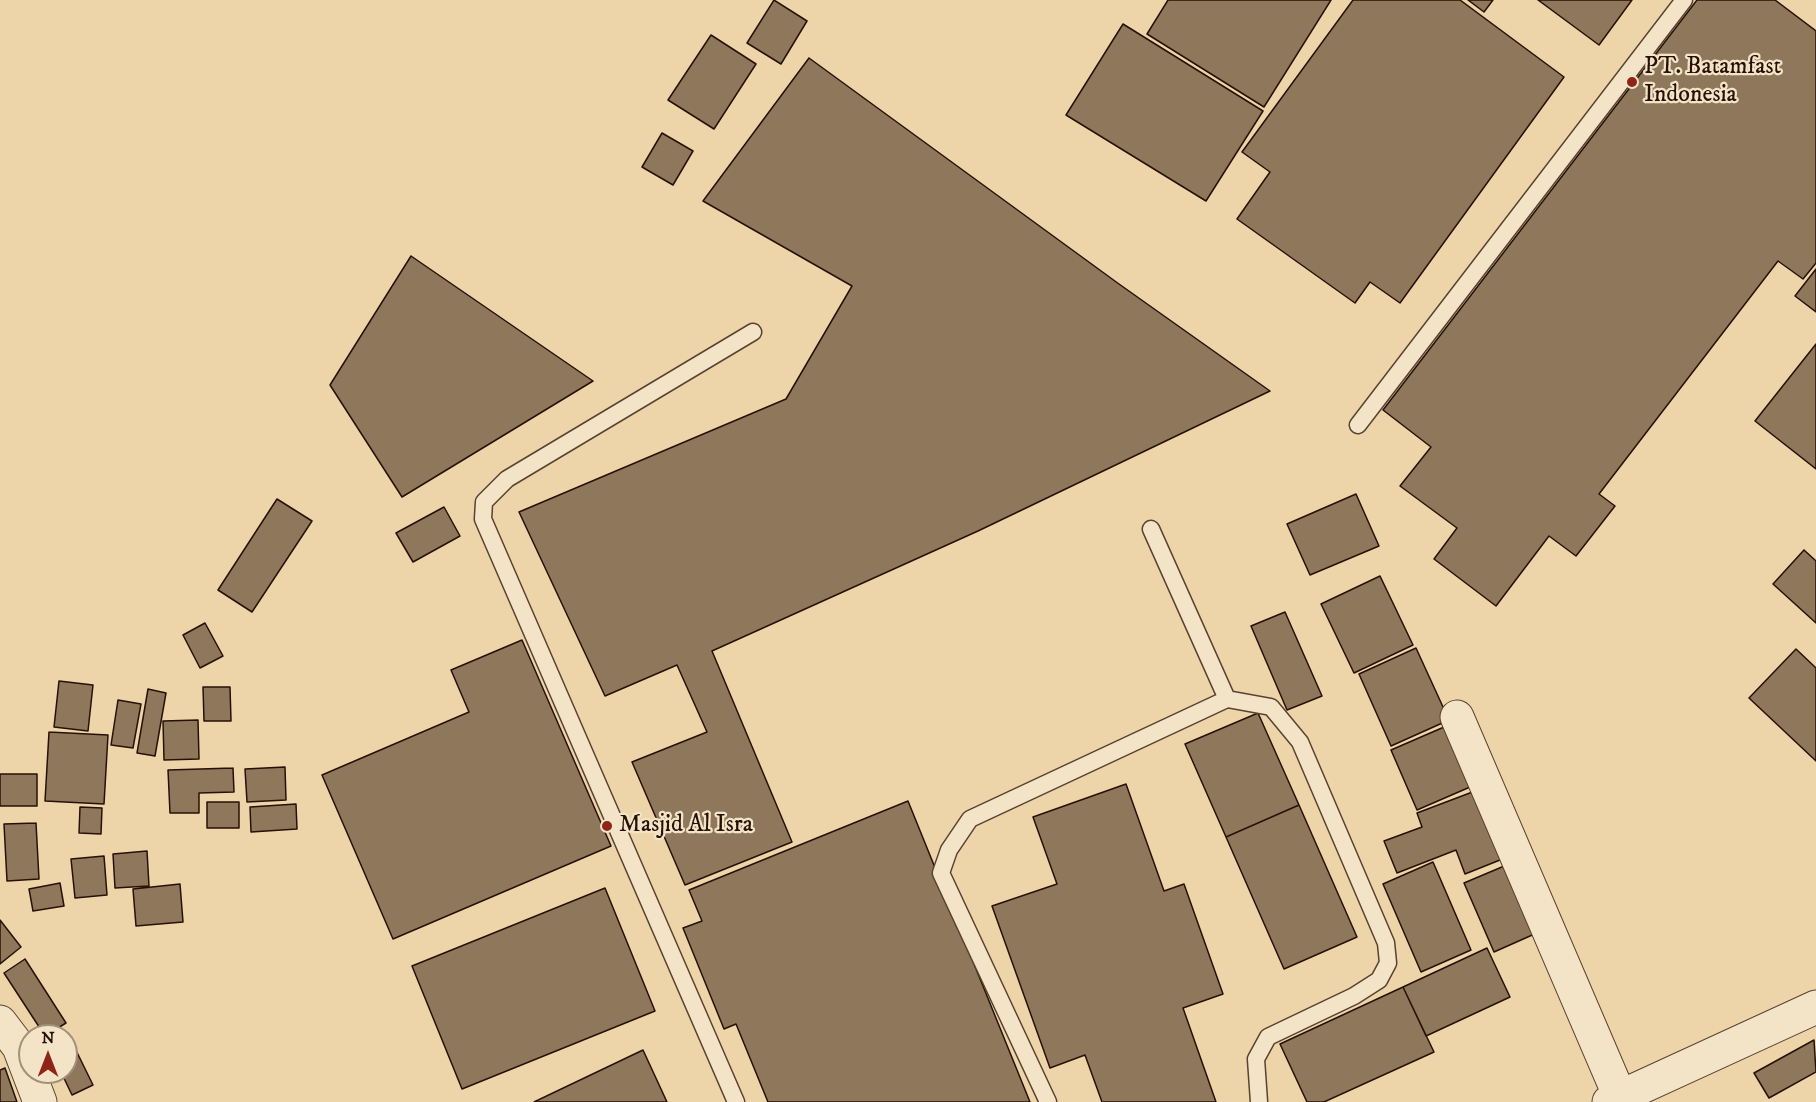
<!DOCTYPE html>
<html>
<head>
<meta charset="utf-8">
<style>
  body { margin:0 }
  #map { position:relative; width:1816px; height:1102px; overflow:hidden; background:#edd5a9; font-family:"IM FELL DW Pica",serif }
  canvas { display:block }
  .north { position:absolute; left:18px; top:1024px; width:60px; height:60px; box-sizing:border-box; background:#f3e4c7; border:2px solid #a1907a; border-radius:50%; rotate:0deg; font-size:16px; font-weight:700; line-height:24px; text-align:center; color:#271107 }
  .north::after { content:''; display:block; margin:auto; width:21px; height:27px; background:#8f2418; clip-path:polygon(50% 0,100% 100%,50% 72%,0 100%) }
</style>
</head>
<body>
<div id="map">
<canvas width="1816" height="1102"></canvas>
<div class="north">N</div>
</div>
<script>
const c = document.querySelector('canvas').getContext('2d');
c.lineJoin = 'round';
function paint(path, color) { c.fillStyle = color; c.fill(path, 'evenodd'); }
const shape = rows => new Path2D(rows.map(r => 'M' + r).join(''));
function stroke(path, color, width, dash) { c.strokeStyle = color; c.lineWidth = width; c.lineCap = dash ? 'butt' : 'round'; c.setLineDash(dash || []); c.stroke(path); }
function drawText(font, color, halo, rows, align = 'center') {
  c.font = font + ' "IM FELL DW Pica",serif'; c.lineWidth = 4.5; c.setLineDash([]); c.textBaseline = 'middle'; c.strokeStyle = halo; c.fillStyle = color; for (const [text, x, y, turn = 0] of rows) {
    c.save(); c.translate(x, y); c.rotate((+turn || 0) * Math.PI / 180); c.textAlign = isNaN(turn) ? turn : align; if (halo) c.strokeText(text, 0, 0); c.fillText(text, 0, 0); c.restore();
  }
}
const building = shape([
  [774,0,807,21,781,64,747,43,774,0],
  [1168,0,1331,0,1264,107,1147,34,1168,0],
  [1353,0,1460,0,1564,77,1400,303,1370,282,1355,303,1237,219,1270,172,1242,152,1353,0],
  [1468,0,1493,0,1484,12,1468,0],
  [1538,0,1632,0,1599,45,1538,0],
  [1697,0,1775,0,1816,31,1816,263,1803,279,1778,261,1599,494,1615,506,1576,556,1549,536,1496,606,1434,559,1457,528,1400,486,1431,447,1383,410,1697,0],
  [1123,24,1263,111,1206,201,1066,115,1123,24],
  [711,35,756,64,714,129,668,100,711,35],
  [809,58,1119,284,1270,391,978,531,712,651,792,842,685,885,632,762,707,732,677,665,605,696,519,512,786,399,852,286,703,201,809,58],
  [662,133,693,151,673,185,642,167,662,133],
  [411,256,593,381,402,497,330,385,411,256],
  [1816,269,1816,312,1795,296,1816,269],
  [1816,344,1816,469,1755,421,1816,344],
  [1356,494,1379,546,1310,575,1287,524,1356,494],
  [277,499,312,521,252,612,218,590,277,499],
  [444,507,460,536,413,562,396,533,444,507],
  [1804,550,1816,561,1816,623,1773,584,1804,550],
  [1380,576,1413,645,1354,673,1321,604,1380,576],
  [1285,612,1322,696,1287,710,1251,626,1285,612],
  [205,623,223,656,200,668,183,635,205,623],
  [522,640,611,846,393,939,322,775,469,712,451,670,522,640],
  [1416,648,1449,720,1391,746,1359,674,1416,648],
  [1796,649,1816,668,1816,761,1749,698,1796,649],
  [59,681,93,685,88,731,54,727,59,681],
  [203,687,230,687,231,721,204,721,203,687],
  [148,689,166,693,155,756,137,753,148,689],
  [118,700,141,704,133,748,111,745,118,700],
  [1258,713,1299,805,1226,837,1185,744,1258,713],
  [198,720,199,759,164,760,163,721,198,720],
  [1451,724,1477,784,1417,810,1391,750,1451,724],
  [49,732,108,735,104,804,45,801,49,732],
  [285,767,286,800,247,802,245,769,285,767],
  [233,768,234,792,199,793,199,813,170,813,168,770,233,768],
  [0,774,37,774,37,806,0,806,0,774],
  [1126,784,1164,891,1184,884,1223,994,1183,1008,1216,1102,1102,1102,1085,1055,1050,1068,992,906,1057,884,1033,817,1126,784],
  [1483,788,1510,856,1465,874,1456,850,1397,873,1384,841,1422,827,1417,813,1483,788],
  [908,801,1030,1102,768,1102,736,1024,724,1029,683,928,702,921,689,890,908,801],
  [207,802,239,802,239,828,207,828,207,802],
  [296,804,297,829,251,832,250,807,296,804],
  [1299,805,1357,937,1284,969,1226,837,1299,805],
  [80,807,102,808,101,834,79,833,80,807],
  [36,823,39,879,7,881,4,824,36,823],
  [147,851,149,886,115,888,113,854,147,851],
  [104,856,107,895,75,898,71,859,104,856],
  [1433,862,1471,950,1421,972,1383,884,1433,862],
  [1509,864,1539,932,1494,952,1464,883,1509,864],
  [60,883,64,906,33,911,29,889,60,883],
  [180,884,183,922,136,926,133,889,180,884],
  [605,888,655,1011,462,1089,412,966,605,888],
  [0,920,21,947,0,964,0,920],
  [1487,948,1510,997,1426,1036,1403,987,1487,948],
  [25,959,66,1023,45,1036,4,973,25,959],
  [1403,987,1434,1052,1324,1102,1307,1102,1280,1044,1403,987],
  [69,1036,93,1085,72,1095,61,1072,66,1072,66,1038,69,1036],
  [1814,1040,1816,1072,1769,1098,1754,1073,1814,1040],
  [643,1050,667,1102,534,1102,643,1050],
  [5,1068,17,1102,0,1102,0,1070,5,1068]
]);
paint(building, '#8e775b');
stroke(building, '#271107', 1.5);
const lane = shape([
  [1358,425,1684,0],
  [1151,529,1227,699],
  [736,1102,483,519,484,502,507,479,753,332],
  [1048,1102,941,873,949,850,970,819,1227,699,1271,707,1300,742,1386,943,1388,963,1379,980,1354,996,1268,1037,1256,1059,1259,1102]
]);
const street = shape([
  [1457,717,1620,1097],
  [0,1022,19,1047,40,1102],
  [1609,1102,1816,1007]
]);
stroke(lane, '#584230', 19);
stroke(street, '#584230', 35);
stroke(lane, '#f3e4c7', 16);
stroke(street, '#f3e4c7', 33);
for (const [x, y, r, color] of [
  [1632,82,6,"#8f2418"],
  [607,826,6,"#8f2418"]
]) { const dot = new Path2D(); dot.arc(x, y, r, 0, 2 * Math.PI); c.fillStyle = color; c.fill(dot); stroke(dot, '#f3e4c7', 2); }
drawText('24px', '#271107', '#f3e4c7', [
  ["PT. Batamfast",1644,68],
  ["Indonesia",1644,96],
  ["Masjid Al Isra",619,826]
], 'left');
</script>
</body>
</html>
